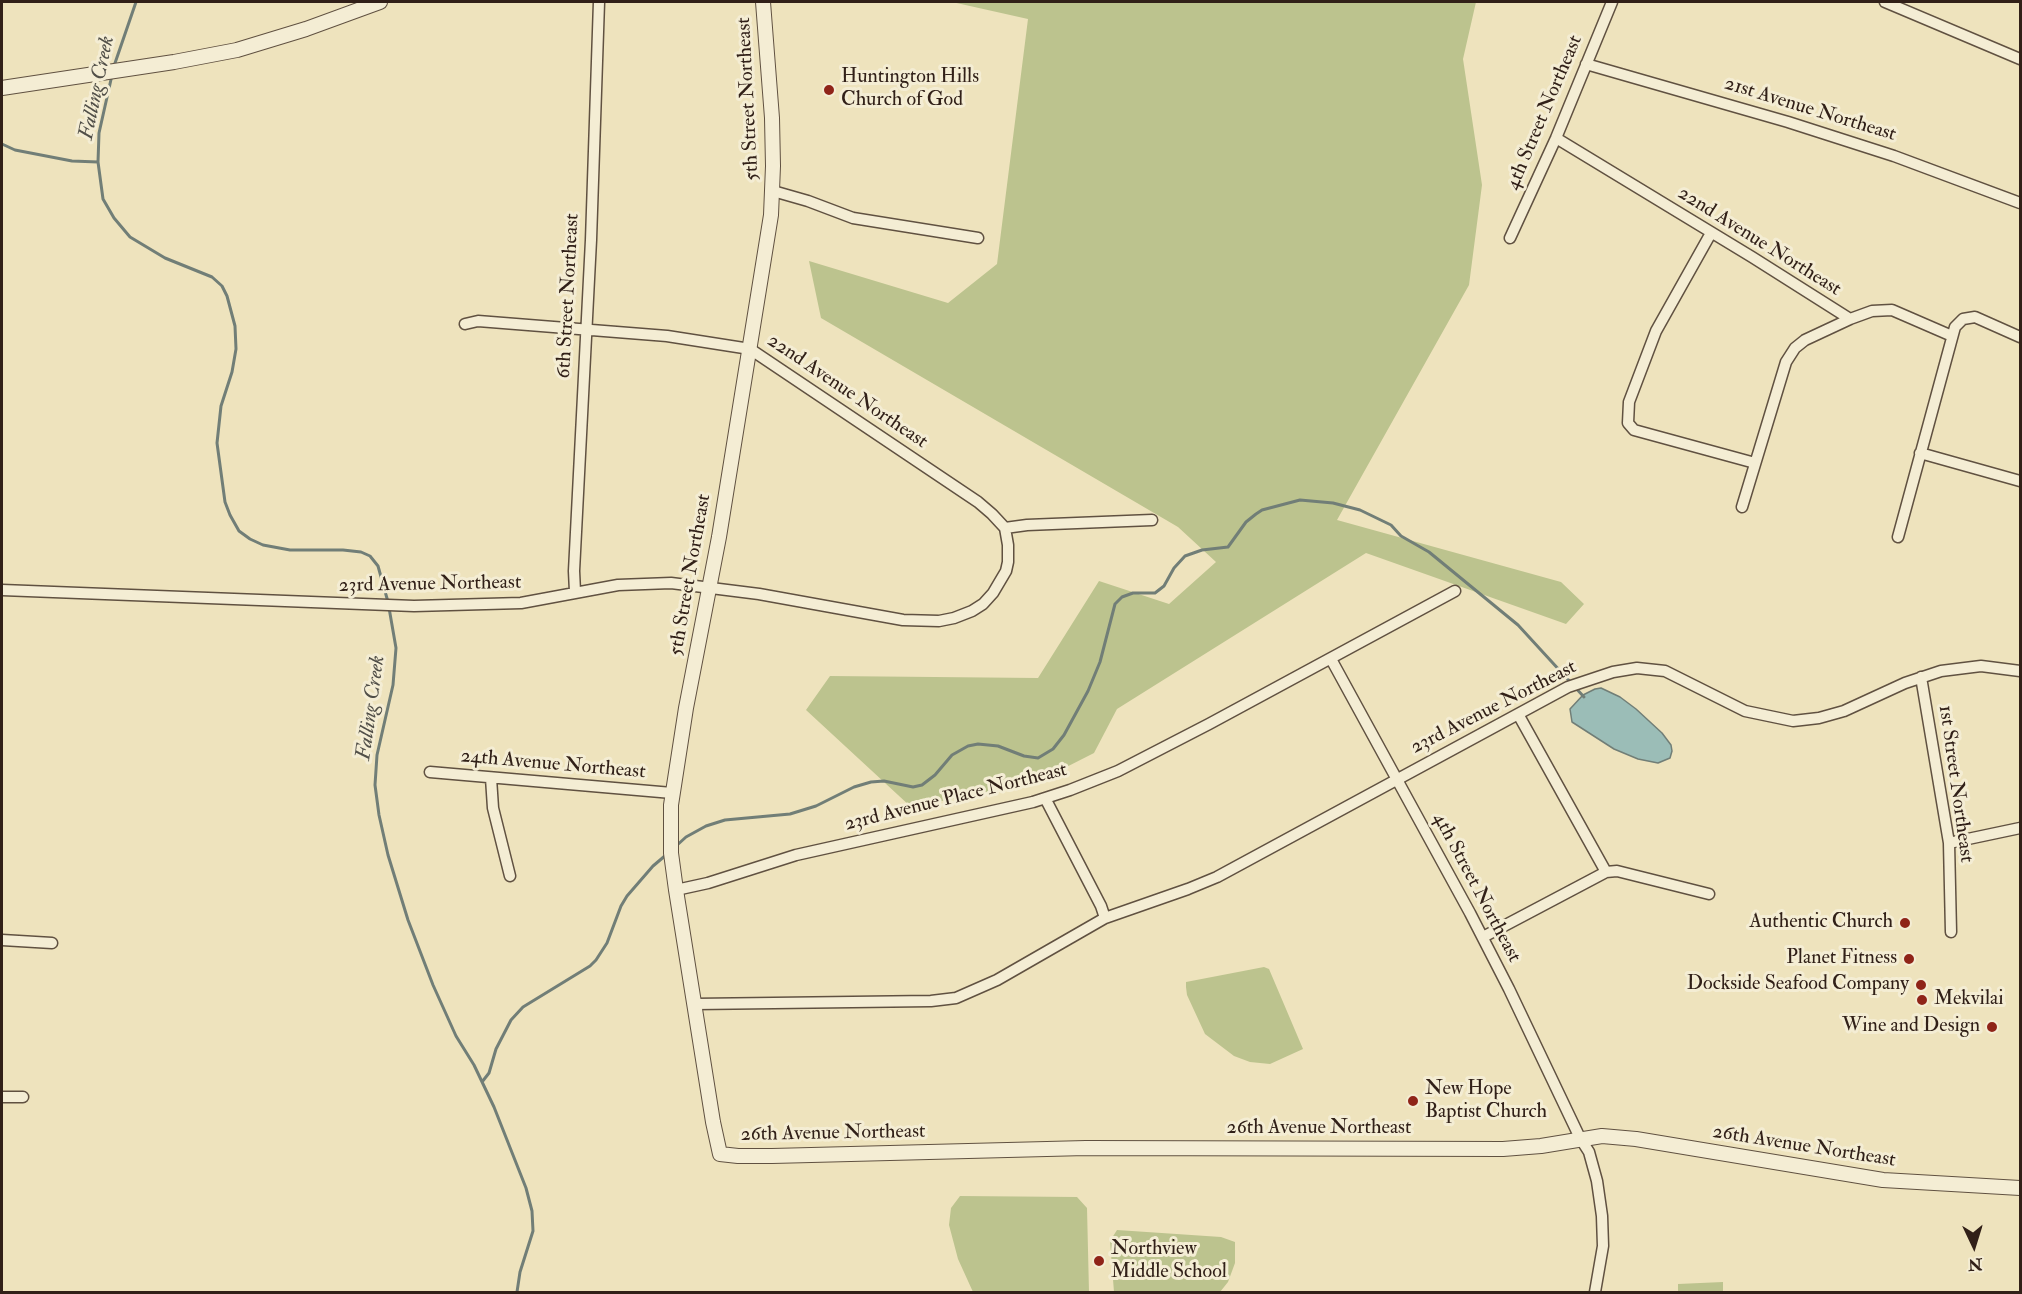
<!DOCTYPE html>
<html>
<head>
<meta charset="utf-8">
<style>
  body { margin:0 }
  #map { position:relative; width:2022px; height:1294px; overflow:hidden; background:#eee3bd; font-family:"IM FELL Double Pica",serif }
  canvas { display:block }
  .frame { position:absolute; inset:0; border:3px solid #312018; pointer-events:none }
  .north { position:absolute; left:1944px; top:1216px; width:60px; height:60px; -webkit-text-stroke:4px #f4edd4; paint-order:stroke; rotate:176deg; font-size:16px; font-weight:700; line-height:24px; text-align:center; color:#312018 }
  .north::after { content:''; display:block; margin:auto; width:21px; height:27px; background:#312018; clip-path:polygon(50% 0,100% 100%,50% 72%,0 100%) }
</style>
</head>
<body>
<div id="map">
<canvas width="2022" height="1294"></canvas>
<div class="frame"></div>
<div class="north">N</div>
</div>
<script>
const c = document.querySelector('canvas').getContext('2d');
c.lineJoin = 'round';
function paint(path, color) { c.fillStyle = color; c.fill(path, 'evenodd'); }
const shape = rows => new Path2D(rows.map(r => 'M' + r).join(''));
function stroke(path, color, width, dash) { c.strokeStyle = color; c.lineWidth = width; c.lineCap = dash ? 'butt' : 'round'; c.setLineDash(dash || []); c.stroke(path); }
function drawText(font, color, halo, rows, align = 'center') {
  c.font = font + ' "IM FELL Double Pica",serif'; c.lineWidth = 6; c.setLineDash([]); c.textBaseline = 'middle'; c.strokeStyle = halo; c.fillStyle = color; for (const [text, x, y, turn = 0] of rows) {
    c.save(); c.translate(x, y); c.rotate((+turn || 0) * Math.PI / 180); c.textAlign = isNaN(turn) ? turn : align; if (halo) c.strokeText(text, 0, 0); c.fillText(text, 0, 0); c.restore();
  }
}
paint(shape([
  [952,2,1476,2,1463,59,1482,185,1469,285,1337,520,1561,582,1584,604,1566,624,1366,553,1117,709,1094,753,1035,783,911,807,806,710,830,676,1038,678,1099,581,1169,604,1216,562,1178,527,821,318,809,261,948,303,997,264,1028,19],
  [1264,967,1269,969,1303,1049,1270,1064,1250,1062,1234,1056,1205,1034,1187,995,1186,987,1186,982],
  [960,1196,1077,1197,1087,1208,1089,1292,973,1292,958,1259,949,1225,951,1208],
  [1117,1230,1221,1237,1235,1242,1235,1263,1228,1282,1220,1292,1114,1292,1110,1241],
  [1723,1282,1723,1292,1678,1292,1678,1284]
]), '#bcc38e');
const water = shape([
  [1601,688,1620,697,1636,709,1662,733,1671,745,1672,751,1670,758,1658,763,1638,759,1614,749,1572,722,1570,709,1583,695,1595,689,1601,688]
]);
paint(water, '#9bbdb7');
stroke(water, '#717e77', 1.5);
stroke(shape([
  [114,66,136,2],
  [112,75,99,133,98,162,103,199,114,218,130,237,165,258,212,277,222,286,227,296,235,326,236,349,232,372,221,406,217,443,225,502,230,515,239,531,250,539,263,545,290,550,343,550,361,552,370,556,378,566,388,602,396,648,393,685,377,755,375,785,379,815,388,855,408,920,433,985,456,1036,474,1065,494,1107,526,1188,532,1211,533,1231,520,1272,517,1292],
  [2,144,15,150,72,161,98,162],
  [675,847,686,837,706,826,725,820,790,814,816,806,854,787,871,782,884,781,913,787,922,785,935,775,952,755,968,746,978,744,998,746,1024,756,1038,758,1053,749,1064,735,1088,691,1100,662,1115,604,1122,597,1133,593,1155,593,1164,586,1174,568,1185,556,1202,550,1228,547,1246,522,1256,514,1262,510,1300,500,1333,503,1360,510,1391,525,1401,536,1429,552,1518,625,1584,697],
  [482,1082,489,1073,496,1049,511,1020,523,1007,590,966,596,960,607,943,621,906,627,896,653,866,666,855]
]), '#717e77', 3);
const minor = shape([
  [1885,2,2020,59],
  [1586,64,1788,122,1894,156,2020,203],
  [1556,138,1752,257,1850,319,1872,311,1892,310,1952,336],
  [773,191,808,201,853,218,978,238],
  [1711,233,1656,331,1629,402,1628,423,1634,430,1755,463],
  [1510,238,1556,138,1612,2],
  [465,324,478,321,667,336,750,349,978,502,992,514,1005,528,1027,525,1152,520],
  [1920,453,2020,481],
  [1742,507,1786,362,1795,348,1805,340,1850,319],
  [1898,537,1955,327,1963,319,1975,317,2020,337],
  [2,590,414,606,521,603,618,585,671,583,759,594,903,620,939,621,954,618,972,611,983,604,993,593,1006,571,1008,562,1008,545,1005,528],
  [575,592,574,571,591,240,599,2],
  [1331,659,1470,913,1509,989,1580,1138,1589,1152,1597,1181,1602,1216,1603,1246,1595,1292],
  [1921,677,1949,843,1951,932],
  [1518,714,1606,872],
  [430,772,672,793],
  [491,778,493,808,510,876],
  [1045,798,1101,906,1105,918],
  [1949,843,2020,828],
  [676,890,708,883,796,855,1033,802,1070,790,1118,771,1209,724,1455,591],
  [1483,937,1606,872,1617,871,1709,894],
  [2,940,52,943],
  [695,1004,931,1001,956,998,997,980,1105,918,1188,889,1217,877,1568,687,1613,672,1637,668,1665,671,1745,711,1793,721,1819,718,1844,711,1905,683,1941,671,1981,666,2020,671],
  [2,1097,23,1097]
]);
const tertiary = shape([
  [763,2,772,118,773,166,771,215,719,537,686,708,671,805,671,853,676,890,713,1122,720,1154,738,1156,772,1156,1086,1148,1503,1149,1541,1146,1602,1136,1636,1139,1883,1180,2020,1188],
  [2,88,174,62,237,50,306,29,380,2]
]);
stroke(minor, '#605141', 13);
stroke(tertiary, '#605141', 16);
stroke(minor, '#f4edd4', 10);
stroke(tertiary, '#f4edd4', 14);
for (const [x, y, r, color] of [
  [829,90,6,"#8f2418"],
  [1905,923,6,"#8f2418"],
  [1909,959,6,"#8f2418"],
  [1921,985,6,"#8f2418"],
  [1922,1000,6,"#8f2418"],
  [1992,1027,6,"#8f2418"],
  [1413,1101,6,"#8f2418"],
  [1099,1261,6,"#8f2418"]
]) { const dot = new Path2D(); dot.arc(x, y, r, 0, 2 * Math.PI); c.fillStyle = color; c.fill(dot); stroke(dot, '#f4edd4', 2); }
drawText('20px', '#312018', '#f4edd4', [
  ["Huntington Hills",841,78],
  ["Church of God",841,101],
  ["Authentic Church",1893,923,"right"],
  ["Planet Fitness",1897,959,"right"],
  ["Dockside Seafood Company",1909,985,"right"],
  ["Mekvilai",1934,1000],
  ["Wine and Design",1980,1027,"right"],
  ["New Hope",1425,1090],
  ["Baptist Church",1425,1113],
  ["Northview",1111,1250],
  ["Middle School",1111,1273]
], 'left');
drawText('20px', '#312018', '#f4edd4', [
  ["5th Street Northeast",749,99,-93],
  ["21st Avenue Northeast",1810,110,17],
  ["4th Street Northeast",1545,113,-67],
  ["22nd Avenue Northeast",1759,242,32],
  ["6th Street Northeast",569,296,-87],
  ["22nd Avenue Northeast",847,392,34],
  ["5th Street Northeast",691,575,-80],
  ["23rd Avenue Northeast",430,585,-1],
  ["23rd Avenue Northeast",1494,708,-27],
  ["24th Avenue Northeast",553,765,5],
  ["1st Street Northeast",1955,784,82],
  ["23rd Avenue Place Northeast",956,798,-14],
  ["4th Street Northeast",1476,888,62],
  ["26th Avenue Northeast",1319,1129],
  ["26th Avenue Northeast",833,1134,-1],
  ["26th Avenue Northeast",1804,1147,9]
]);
drawText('italic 21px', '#514f48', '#f4edd4', [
  ["Falling Creek",98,88,-78],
  ["Falling Creek",372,708,-82]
]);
</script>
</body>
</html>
